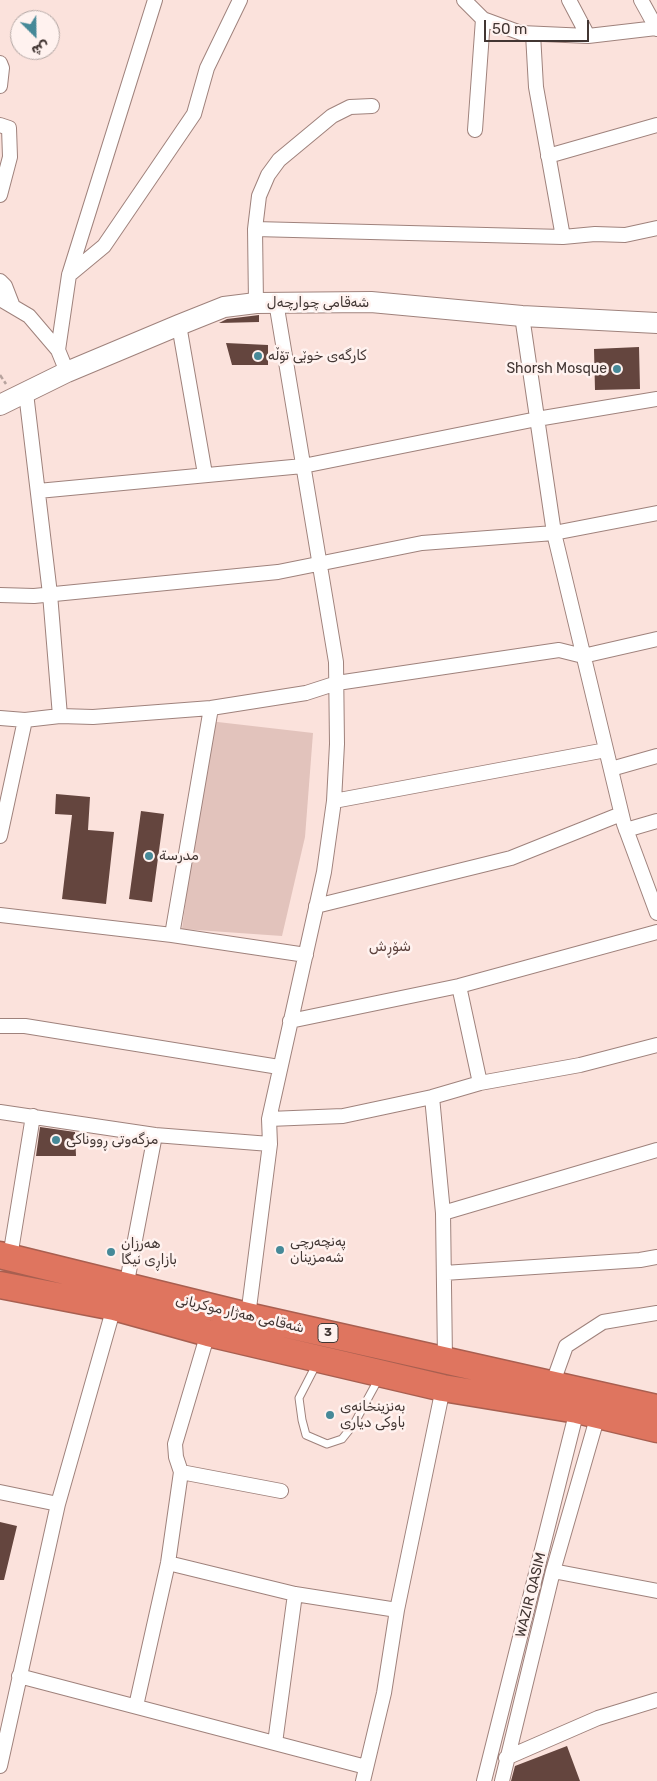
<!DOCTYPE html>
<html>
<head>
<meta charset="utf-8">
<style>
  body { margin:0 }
  #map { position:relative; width:657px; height:1781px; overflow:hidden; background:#fbe2dc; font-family:Rubik,Vazirmatn,sans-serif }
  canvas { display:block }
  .north { position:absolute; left:10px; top:10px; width:50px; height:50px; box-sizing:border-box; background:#fff2ef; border:1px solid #b3a7a4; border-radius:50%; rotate:157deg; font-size:14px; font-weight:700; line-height:20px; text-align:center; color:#423633 }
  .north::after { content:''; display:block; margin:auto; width:18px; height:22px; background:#468998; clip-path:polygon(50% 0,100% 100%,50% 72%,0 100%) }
  .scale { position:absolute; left:484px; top:20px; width:105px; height:22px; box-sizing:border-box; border:2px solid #423633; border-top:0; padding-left:6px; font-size:15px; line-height:18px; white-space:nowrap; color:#423633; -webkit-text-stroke:4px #fff2ef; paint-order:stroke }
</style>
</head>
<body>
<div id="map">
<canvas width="657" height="1781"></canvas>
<div class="north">ش</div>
<div class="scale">50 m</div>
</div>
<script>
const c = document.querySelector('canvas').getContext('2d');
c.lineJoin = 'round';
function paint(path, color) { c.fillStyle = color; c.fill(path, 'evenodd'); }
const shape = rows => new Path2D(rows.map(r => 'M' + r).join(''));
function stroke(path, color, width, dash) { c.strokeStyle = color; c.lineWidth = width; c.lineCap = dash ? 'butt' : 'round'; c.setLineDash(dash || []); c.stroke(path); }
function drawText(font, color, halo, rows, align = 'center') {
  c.font = font + ' Rubik,Vazirmatn,sans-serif'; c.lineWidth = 5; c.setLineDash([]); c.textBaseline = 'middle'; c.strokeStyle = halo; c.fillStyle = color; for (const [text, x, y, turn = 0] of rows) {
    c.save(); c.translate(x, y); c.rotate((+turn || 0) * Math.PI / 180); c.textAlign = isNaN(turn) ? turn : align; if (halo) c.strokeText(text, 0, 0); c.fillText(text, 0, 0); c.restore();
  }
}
paint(shape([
  [209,721,313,733,305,837,282,936,182,929]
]), '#e2c3bc');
paint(shape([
  [259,315,259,322,219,323,227,319],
  [226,343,268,345,268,365,232,365],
  [639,347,640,389,595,390,594,349],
  [56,794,90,797,88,830,114,832,106,904,62,899,72,815,55,814],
  [141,811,164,814,152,902,129,899],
  [40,1127,75,1132,76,1156,36,1156],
  [0,1522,17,1526,4,1580,0,1580],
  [567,1746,580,1781,511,1781,515,1766]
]), '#64453e');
const lane = shape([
  [317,1363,299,1398,302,1420,306,1435,327,1444,342,1439,354,1424,379,1378]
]);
const street = shape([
  [464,0,483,19,521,33,588,36,657,28],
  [569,0,588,36],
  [641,0,657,29],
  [533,34,536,87,563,237],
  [0,63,2,68,0,86],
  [0,125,9,128,10,157,0,195],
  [475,130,483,19],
  [548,156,657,125],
  [255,229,563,237,595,234,625,235,657,228],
  [69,275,104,246,194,114,207,68,240,0],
  [0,281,5,286,12,304],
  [0,299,29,316,58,350],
  [256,303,255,229,259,196,268,175,279,160,332,116,350,107,372,106],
  [522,316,554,533,624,824,657,913],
  [179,325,205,474],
  [67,372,58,350,69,275,155,0],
  [26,393,50,594,60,716],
  [38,491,303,466,537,419,657,399],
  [0,595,34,596,278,572,422,543,554,533,657,513],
  [0,718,25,720,60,716,93,717,211,708,306,693,337,683,559,650,583,656,657,639],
  [611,769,657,756],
  [334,801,606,750],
  [626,830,657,821],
  [0,836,25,720],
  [316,906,511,858,621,814],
  [0,915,172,935,306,955],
  [172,935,211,708],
  [459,986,480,1083],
  [290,1021,459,986,657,932],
  [0,1026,25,1026,279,1067],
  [432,1097,443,1213,445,1359],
  [0,1112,155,1135,270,1144],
  [269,1119,343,1116,432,1097,480,1083,580,1065,657,1045],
  [443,1213,657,1150],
  [10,1257,33,1116],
  [444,1273,640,1260,657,1257],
  [126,1287,155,1135],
  [248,1316,270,1144,269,1119,324,872,334,801,337,744,336,662,276,302],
  [552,1385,566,1346,603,1322,657,1313],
  [181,1472,281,1491],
  [0,1492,58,1504],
  [168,1563,295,1594,397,1610],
  [553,1571,657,1591],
  [19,1676,366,1767],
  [136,1706,168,1563,181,1472,176,1457,175,1444,208,1333],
  [275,1743,295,1594],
  [506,1758,598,1718,657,1700],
  [0,1766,58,1504,114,1307],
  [363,1781,384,1693,397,1610,443,1388],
  [484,1781,577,1410],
  [502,1781,553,1571,598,1415]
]);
const secondary = shape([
  [0,405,67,372,179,325,224,307,256,303,371,302,522,316,657,323]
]);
const highway = shape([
  [0,1255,248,1316,657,1408],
  [0,1285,114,1307,208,1333,443,1388,577,1410,657,1429]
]);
stroke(lane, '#9f827c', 9);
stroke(street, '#9f827c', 16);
stroke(secondary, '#9f827c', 22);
stroke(highway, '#a85f50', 29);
stroke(shape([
  [0,375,6,384]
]), '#b7a39e', 2.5, [5, 2.5]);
stroke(lane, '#fff', 7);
stroke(street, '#fff', 14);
stroke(secondary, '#fff', 20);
stroke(highway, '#df755f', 26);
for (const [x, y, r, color] of [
  [258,356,5,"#468998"],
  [617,369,5,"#468998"],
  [149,856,5,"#468998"],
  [56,1140,5,"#468998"],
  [280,1250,5,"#468998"],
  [111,1252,5,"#468998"],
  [330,1415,5,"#468998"]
]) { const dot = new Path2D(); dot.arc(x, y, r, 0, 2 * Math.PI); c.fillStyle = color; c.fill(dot); stroke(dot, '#fff2ef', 2); }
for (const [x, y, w] of [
  [328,1333,20]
]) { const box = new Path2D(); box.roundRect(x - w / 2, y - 9.5, w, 19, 4); c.fillStyle = '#fff2ef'; c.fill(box); stroke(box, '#423633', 1); }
drawText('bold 12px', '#423633', null, [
  ["3",328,1333]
]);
drawText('14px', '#423633', '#fff2ef', [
  ["شەقامی چوارچەل",318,303],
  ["شەقامی ھەژار موکریانی",240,1314,13],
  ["WAZIR QASIM",531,1595,-76]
]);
drawText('14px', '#423633', '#fff2ef', [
  ["کارگەی خوێی تۆڵە",268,356],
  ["Shorsh Mosque",607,369,"right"],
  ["مدرسة",159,856],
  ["مزگەوتی ڕووناکی",66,1140],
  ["پەنچەرچی",290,1242],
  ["شەمزینان",290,1258],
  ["هەرزان",121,1244],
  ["بازاڕی نیگا",121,1260],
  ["بەنزینخانەی",340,1407],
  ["باوکی دیاری",340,1423]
], 'left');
drawText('15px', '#5c423d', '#fff2ef', [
  ["شۆڕش",390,947]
]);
</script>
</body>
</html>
